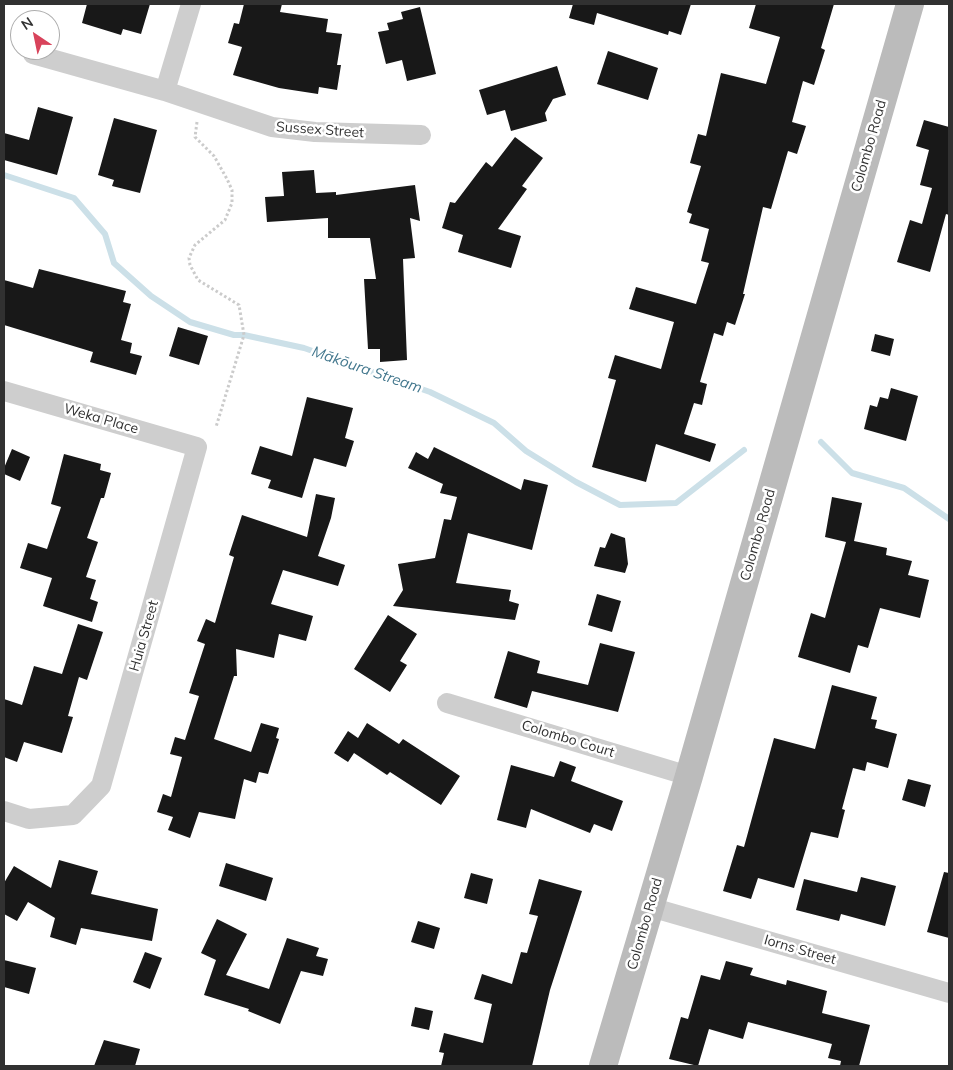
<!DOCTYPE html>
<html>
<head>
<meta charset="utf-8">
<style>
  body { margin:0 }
  #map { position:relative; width:953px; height:1070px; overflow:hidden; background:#fff; font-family:Mulish,sans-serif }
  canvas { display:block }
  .frame { position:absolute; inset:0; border:5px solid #313131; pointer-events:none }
  .north { position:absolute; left:10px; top:10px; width:50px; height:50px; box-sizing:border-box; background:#fff; border:1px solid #adadad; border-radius:50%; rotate:326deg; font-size:14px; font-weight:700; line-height:20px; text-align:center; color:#313131 }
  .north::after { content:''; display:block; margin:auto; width:18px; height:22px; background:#d8435b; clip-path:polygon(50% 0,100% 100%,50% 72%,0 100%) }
</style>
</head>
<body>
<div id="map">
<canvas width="953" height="1070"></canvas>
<div class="frame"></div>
<div class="north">N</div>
</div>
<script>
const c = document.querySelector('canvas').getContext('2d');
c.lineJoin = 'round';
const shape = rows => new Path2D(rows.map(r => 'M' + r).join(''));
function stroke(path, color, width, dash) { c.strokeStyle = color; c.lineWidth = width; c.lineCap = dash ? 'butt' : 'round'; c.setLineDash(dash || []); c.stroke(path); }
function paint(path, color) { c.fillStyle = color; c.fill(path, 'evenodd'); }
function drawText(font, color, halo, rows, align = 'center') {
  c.font = font + ' Mulish,sans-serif'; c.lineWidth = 5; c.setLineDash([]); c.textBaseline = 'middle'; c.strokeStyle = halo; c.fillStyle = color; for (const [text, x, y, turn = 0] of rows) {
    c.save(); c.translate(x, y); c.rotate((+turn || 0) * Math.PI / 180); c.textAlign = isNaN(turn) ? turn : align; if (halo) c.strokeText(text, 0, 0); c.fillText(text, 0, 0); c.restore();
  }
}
stroke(shape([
  [4,175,74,198,105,234,114,263,151,296,190,322,234,335,244,335,304,348,430,392,494,423,526,451,576,482,620,505,676,503,744,450],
  [821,442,852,473,904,488,949,519]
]), '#cce0e8', 6);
paint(shape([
  [87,4,150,4,141,34,123,29,121,35,82,23],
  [244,4,282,4,280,12,328,19,326,32,342,34,337,65,341,65,337,90,319,87,318,94,279,88,233,75,242,47,228,43,234,23,239,24],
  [573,4,691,4,681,35,669,31,668,35,597,13,594,25,569,18],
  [756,4,834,4,821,48,825,50,814,85,803,81,792,122,806,126,797,154,788,151,771,209,763,207,743,294,745,294,735,325,727,322,723,336,714,333,700,382,707,384,702,405,694,403,684,434,716,444,710,462,656,444,646,482,592,467,616,380,608,378,615,355,661,369,674,322,629,309,636,287,696,304,709,263,701,261,709,229,689,223,692,214,687,212,701,166,690,163,698,134,706,136,721,73,766,84,780,37,749,28],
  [420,7,436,74,407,81,402,60,386,64,378,32,389,30,387,23,403,19,401,12],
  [608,51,658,68,648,100,597,84],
  [557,66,566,95,553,99,545,113,547,121,511,131,505,110,487,115,479,90],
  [38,107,73,117,57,175,4,160,4,133,29,140],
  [114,118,157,130,140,193,112,186,114,180,98,175],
  [924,120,949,127,949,215,946,214,930,272,897,262,910,220,922,224,932,188,920,185,929,150,916,146],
  [515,137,543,158,522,186,527,189,498,229,521,236,511,268,458,252,463,235,442,228,450,202,455,203,486,162,492,167],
  [314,170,316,193,336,192,336,195,415,185,420,221,410,218,415,258,403,259,407,360,380,362,380,349,368,349,364,279,376,279,370,238,328,238,328,218,267,222,265,197,284,196,282,172],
  [39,269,126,291,123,302,131,304,121,340,132,343,130,353,142,356,136,375,90,362,93,352,4,325,4,280,33,288],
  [178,327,208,336,199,365,169,356],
  [875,334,894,339,890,356,871,351],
  [891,388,918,396,906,441,864,429,870,405,877,407,880,397,888,399],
  [307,397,353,408,345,438,354,441,346,467,314,458,302,498,268,488,271,480,251,474,260,446,292,456],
  [434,447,521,490,524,479,548,485,532,550,468,533,456,583,511,590,509,601,519,604,515,620,393,606,403,590,398,564,435,558,444,519,451,520,457,497,440,493,443,484,408,468,416,452,428,459],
  [12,449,30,457,20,481,4,474,4,468],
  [64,454,101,464,100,470,111,473,104,498,101,498,87,538,98,542,86,577,96,580,90,599,98,602,92,622,43,606,52,578,20,568,28,543,47,549,61,507,51,504],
  [316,494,335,498,331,518,318,556,345,565,338,586,283,570,271,604,313,616,306,641,279,634,274,658,236,649,237,676,234,676,214,739,251,752,261,723,279,728,276,738,279,739,268,774,259,772,256,783,244,779,235,819,199,812,190,838,168,830,173,817,157,812,163,794,171,797,182,757,170,754,175,737,185,740,199,696,189,693,205,644,197,641,206,619,215,623,234,557,229,555,242,515,307,537],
  [832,497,862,503,854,541,887,548,886,555,912,561,908,575,929,580,920,618,880,608,868,648,858,645,850,673,798,657,811,613,825,618,846,542,825,537],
  [611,533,625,538,628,564,625,573,594,566,600,547,605,548],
  [597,594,621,601,612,632,588,625],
  [388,615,417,634,400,661,407,665,390,692,354,669],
  [78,624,103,632,87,680,79,677,68,716,73,717,62,753,24,742,17,762,4,757,4,699,22,705,34,666,62,674],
  [600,643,635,652,618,712,532,691,527,708,494,698,508,651,540,661,537,673,588,685],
  [832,685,877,697,871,719,877,720,875,728,897,734,888,768,867,762,865,771,853,768,842,809,845,810,838,838,811,832,794,888,758,878,751,899,723,891,737,845,744,847,774,738,815,749],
  [367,723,399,744,403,739,460,776,441,805,390,772,387,775,354,753,348,762,334,753,348,731,358,738],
  [560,761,576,767,571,781,623,801,612,831,594,824,590,833,531,809,526,828,497,820,511,765,554,777],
  [908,779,931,785,925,807,902,800],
  [59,860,98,871,91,894,158,909,152,941,81,928,76,945,50,937,55,918,28,902,17,921,4,914,4,883,14,866,51,888],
  [226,863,273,878,266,901,219,886],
  [944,872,949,873,949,938,927,932],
  [471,873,493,879,487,904,464,898],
  [861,877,896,886,885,926,841,914,839,921,796,910,804,879,857,892],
  [539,879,582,891,550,990,532,1066,441,1066,444,1053,439,1052,444,1033,483,1043,492,1004,474,999,482,974,512,984,521,952,527,953,538,916,529,914],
  [217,919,247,934,226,975,269,989,287,938,319,948,316,956,328,959,323,976,301,971,280,1024,248,1011,249,1009,204,995,216,960,201,953],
  [418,921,440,928,434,949,411,942],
  [145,952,162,958,150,989,133,982],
  [4,960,36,968,29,994,4,987],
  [726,961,753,968,750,975,786,985,787,980,827,991,822,1013,870,1025,859,1066,840,1066,841,1061,828,1058,832,1044,748,1022,743,1039,709,1029,698,1066,669,1059,681,1017,688,1019,701,975,720,980],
  [415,1007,433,1011,429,1030,411,1026],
  [104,1040,140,1049,135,1066,94,1066]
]), '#181818');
stroke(shape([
  [197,122,195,137,214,156,227,179,232,190,232,203,225,220,195,245,189,258,190,265,198,280,239,305,244,335,216,427]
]), '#cbcbcb', 3, [2.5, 2.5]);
stroke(shape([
  [33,54,165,91,272,127,315,132,421,135],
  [165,91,191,4],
  [4,391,197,447,101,786,73,815,29,819,4,811],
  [447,703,689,776],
  [650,907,949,993]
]), '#cecece', 20);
stroke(shape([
  [603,1066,689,776,910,4]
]), '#bbb', 28);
drawText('14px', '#313131', '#fff', [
  ["Sussex Street",320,130,4],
  ["Colombo Road",869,146,-74],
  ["Weka Place",101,419,16],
  ["Colombo Road",758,535,-74],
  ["Huia Street",144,636,-74],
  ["Colombo Court",568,739,17],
  ["Colombo Road",645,924,-74],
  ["Iorns Street",800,950,16]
]);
drawText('italic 15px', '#44788e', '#fff', [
  ["Mākōura Stream",367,370,19]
]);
</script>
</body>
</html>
